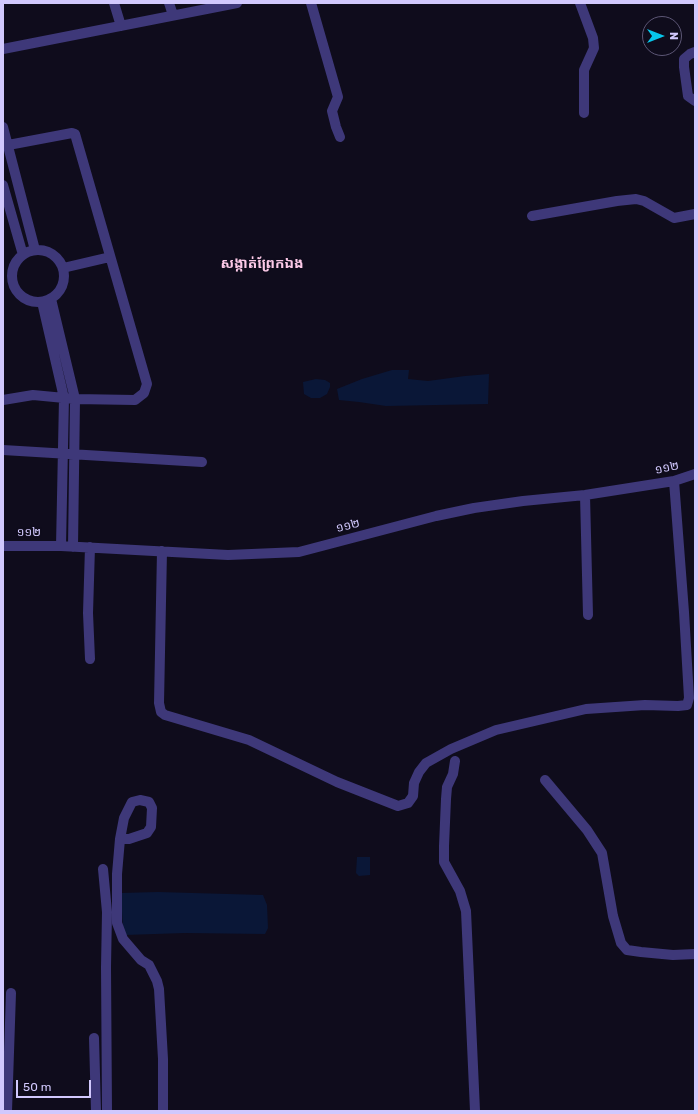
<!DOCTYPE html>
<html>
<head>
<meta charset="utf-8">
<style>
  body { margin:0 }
  #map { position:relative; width:698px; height:1114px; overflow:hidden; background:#0f0c1c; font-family:Rubik,sans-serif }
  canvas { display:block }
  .frame { position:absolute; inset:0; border:4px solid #d1c8fd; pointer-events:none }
  .north { position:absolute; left:642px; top:16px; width:40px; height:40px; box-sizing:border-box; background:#0f0c1c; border:1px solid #5d5776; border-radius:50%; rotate:90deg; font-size:11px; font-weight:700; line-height:16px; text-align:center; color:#d1c8fd }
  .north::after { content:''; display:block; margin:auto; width:14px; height:18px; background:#07c6ea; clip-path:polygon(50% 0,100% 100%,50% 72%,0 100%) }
  .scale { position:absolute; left:16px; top:1080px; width:75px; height:18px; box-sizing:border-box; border:2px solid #d1c8fd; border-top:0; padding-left:5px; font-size:12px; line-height:14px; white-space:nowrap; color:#d1c8fd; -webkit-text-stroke:3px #0f0c1c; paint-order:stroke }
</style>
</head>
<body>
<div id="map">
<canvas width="698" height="1114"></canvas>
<div class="frame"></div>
<div class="north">N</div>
<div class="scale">50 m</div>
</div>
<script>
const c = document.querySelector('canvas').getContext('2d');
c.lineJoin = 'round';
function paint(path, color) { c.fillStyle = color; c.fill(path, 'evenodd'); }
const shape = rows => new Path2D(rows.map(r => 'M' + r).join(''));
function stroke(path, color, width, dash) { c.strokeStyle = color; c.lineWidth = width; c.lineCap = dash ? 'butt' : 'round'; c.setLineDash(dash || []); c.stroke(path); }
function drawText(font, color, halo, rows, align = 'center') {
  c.font = font + ' Rubik,"Noto Sans Khmer",sans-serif'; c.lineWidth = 3.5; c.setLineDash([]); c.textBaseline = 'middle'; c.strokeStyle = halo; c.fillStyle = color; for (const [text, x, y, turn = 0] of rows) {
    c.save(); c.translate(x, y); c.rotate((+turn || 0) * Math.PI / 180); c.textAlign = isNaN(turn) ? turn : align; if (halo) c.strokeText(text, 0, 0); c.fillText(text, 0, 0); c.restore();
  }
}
paint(shape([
  [392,370,409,370,408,379,428,381,465,376,489,374,488,404,386,406,359,402,339,400,337,389,362,379],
  [316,379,325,380,330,383,330,387,327,394,320,398,311,398,304,394,303,382],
  [357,857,370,857,370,875,359,876,356,873],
  [158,892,263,895,267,905,268,928,265,934,185,933,125,935,123,931,121,893]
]), '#0a1737');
stroke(shape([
  [114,3,121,26],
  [169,3,173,15],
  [311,3,338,97,332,111,336,127,340,137],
  [580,3,593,38,594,48,584,70,584,113],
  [3,49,237,3],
  [695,52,690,54,684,59,684,67,688,96,695,101],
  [3,127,35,250],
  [3,146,72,133,75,134,147,384,144,393,135,400,75,399,33,395,3,400],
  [3,185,23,255],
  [532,216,617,201,636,199,644,201,674,218,695,214],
  '12 276a26 26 0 1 1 52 0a26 26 0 1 1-52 0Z',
  [63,268,110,257],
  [51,299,75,399,73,547],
  [42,302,64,398,61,546],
  [3,450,202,462],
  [585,495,588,615],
  [3,546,61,546,228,555,299,552,436,516,474,508,523,501,585,495,674,481,695,474],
  [90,547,88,613,90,659],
  [162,551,159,703,161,712,165,715,249,740,337,782,398,806,408,803,413,796,414,783,419,772,426,763,451,749,496,730,586,709,645,705,678,706,687,705,689,698,684,612,674,481],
  [455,761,453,774,447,787,446,799,444,846,444,862,460,891,466,911,475,1111],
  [545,780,587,830,602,853,613,916,621,943,627,950,641,952,673,955,695,954],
  [120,839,129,839,147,833,151,827,152,808,149,802,140,800,132,802,124,818,120,839,117,874,117,923,123,939,141,960,149,965,157,981,159,989,163,1059,163,1111],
  [103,869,107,912,106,967,107,1111],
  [94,1038,96,1111],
  [7,1111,11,993]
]), '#3e3879', 10);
drawText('12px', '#d1c8fd', '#0f0c1c', [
  ["១១២",667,468,-12],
  ["១១២",348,526,-14],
  ["១១២",29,533]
]);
drawText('bold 14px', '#fdcae8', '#0f0c1c', [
  ["សង្កាត់ព្រែកឯង",262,264]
]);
</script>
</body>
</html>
